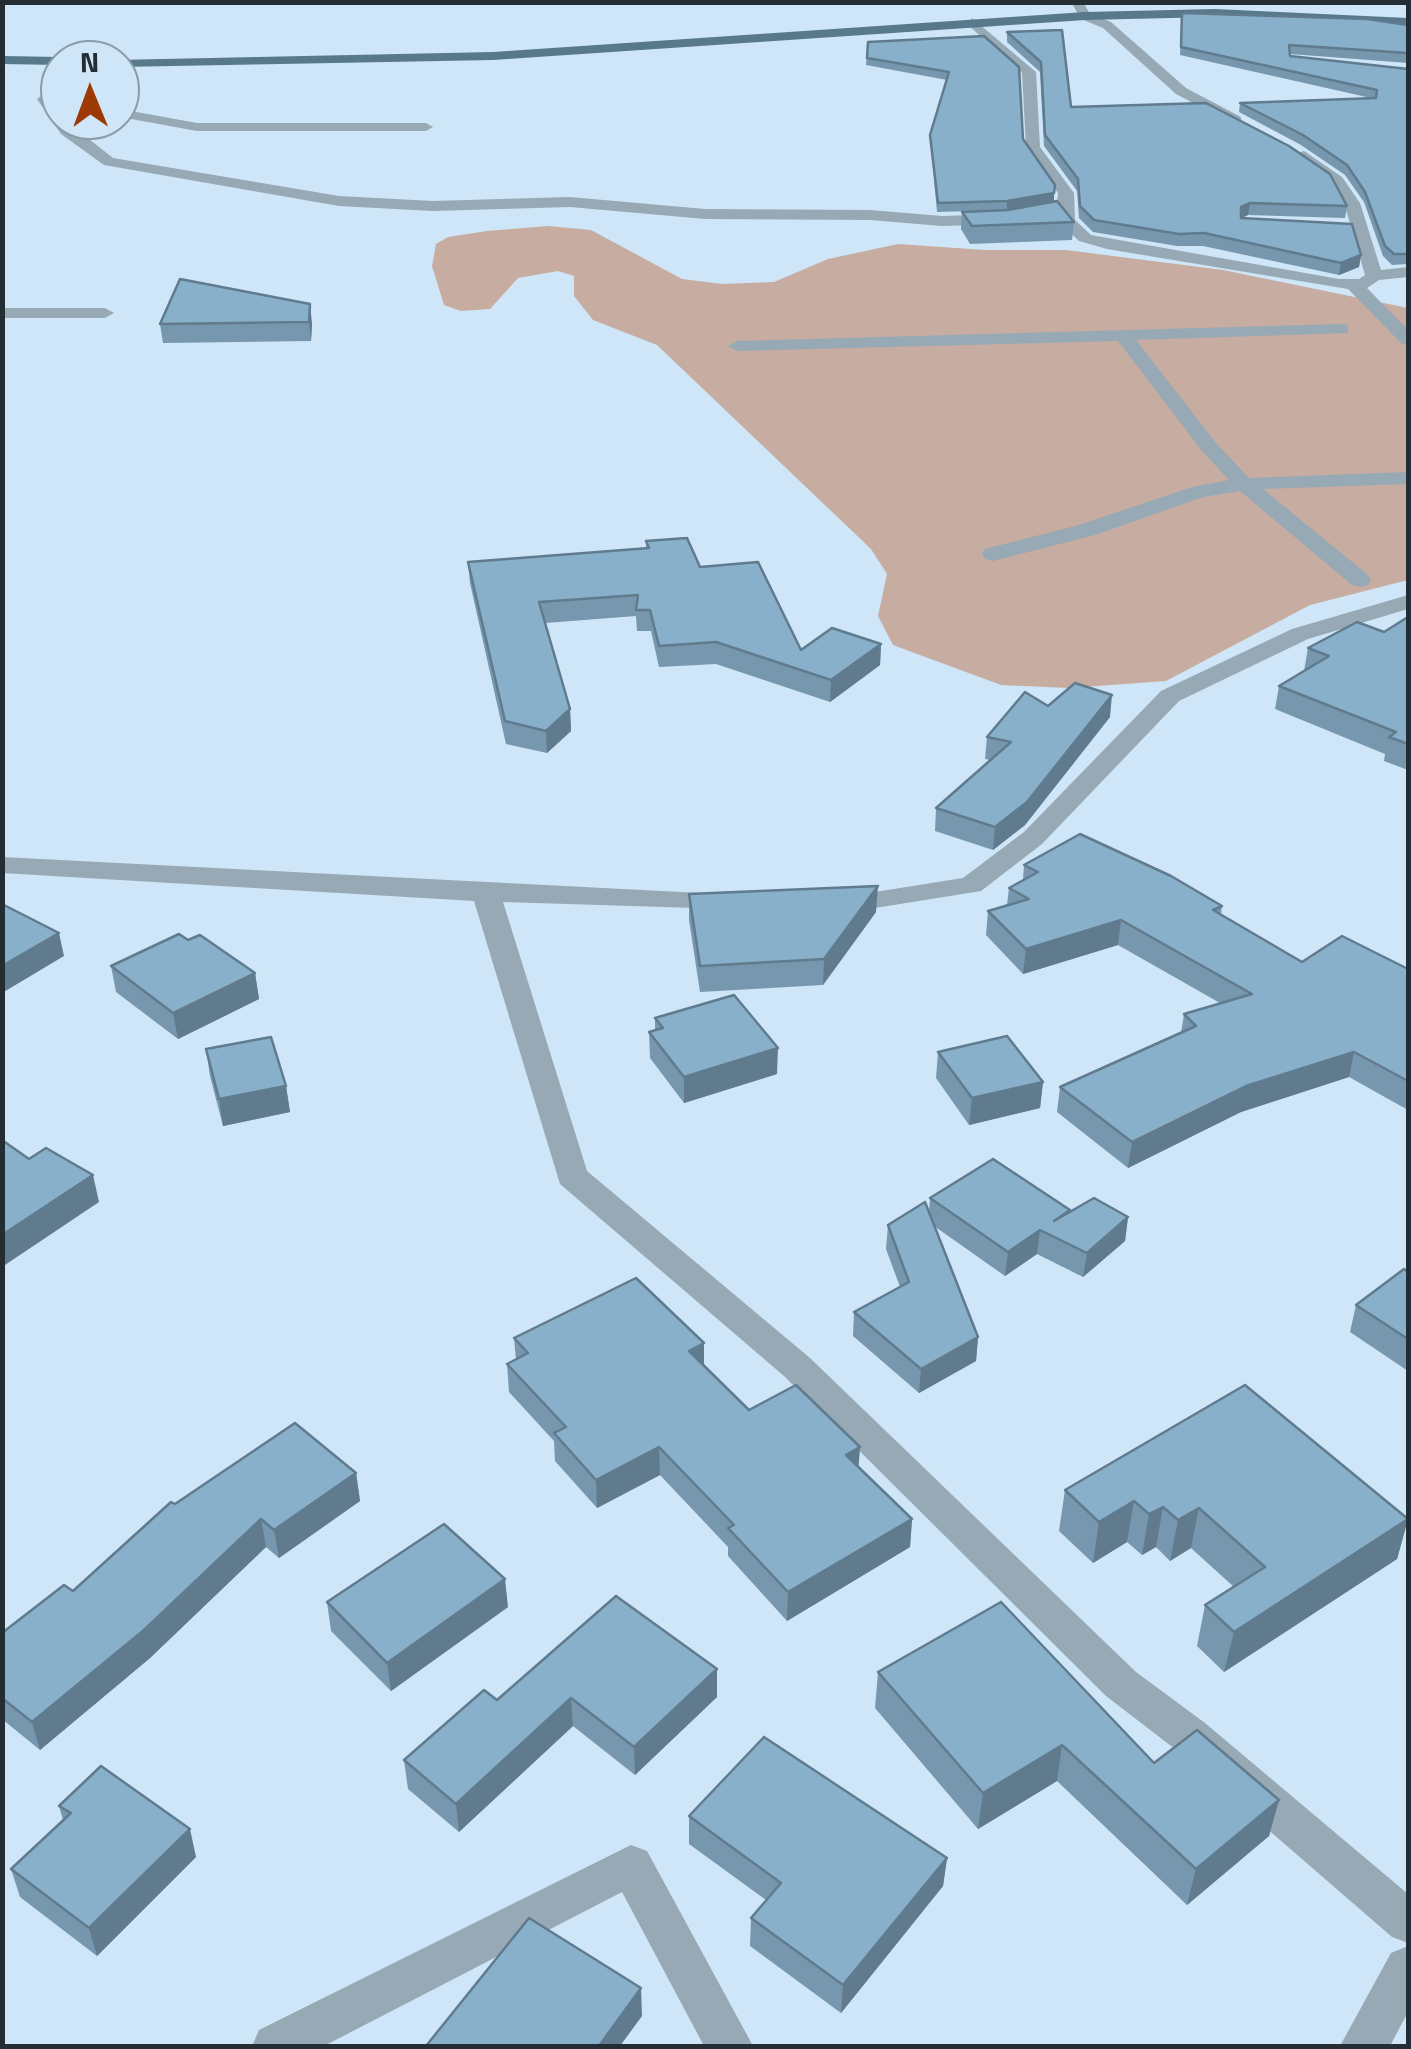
<!DOCTYPE html>
<html>
<head>
<meta charset="utf-8">
<style>
  body { margin:0 }
  #map { position:relative; width:1411px; height:2049px; overflow:hidden; background:#cee6f7; font-family:"Titillium Web",sans-serif }
  canvas { display:block }
  .frame { position:absolute; inset:0; border:5px solid #232d33; pointer-events:none }
  .north { position:absolute; left:40px; top:40px; width:100px; height:100px; box-sizing:border-box; background:#cee6f7; border:2px solid #8a9ca9; border-radius:50%; rotate:359deg; font-size:28px; font-weight:700; line-height:40px; text-align:center; color:#232d33 }
  .north::after { content:''; display:block; margin:auto; width:35px; height:45px; background:#9d3904; clip-path:polygon(50% 0,100% 100%,50% 72%,0 100%) }
</style>
</head>
<body>
<div id="map">
<canvas width="1411" height="2049"></canvas>
<div class="frame"></div>
<div class="north">N</div>
</div>
<script>
const c = document.querySelector('canvas').getContext('2d');
c.lineJoin = 'round';
function paint(path, color) { c.fillStyle = color; c.fill(path, 'evenodd'); }
const shape = rows => new Path2D(rows.map(r => 'M' + r).join(''));
function stroke(path, color, width, dash) { c.strokeStyle = color; c.lineWidth = width; c.lineCap = dash ? 'butt' : 'round'; c.setLineDash(dash || []); c.stroke(path); }
paint(shape([
  [548,226,591,230,682,279,722,284,774,282,828,259,898,244,985,250,1066,250,1223,270,1408,308,1408,580,1310,605,1166,681,1069,688,1001,685,893,645,878,616,887,574,871,549,657,345,593,320,574,296,574,276,558,271,518,278,490,309,461,311,444,305,432,266,436,244,448,237,487,231]
]), '#c7aca1');
paint(shape([
  [1071,2,1083,2,1090,14,1111,22,1186,88,1241,117,1241,123,1231,123,1176,94,1103,28,1081,19,1071,2],
  [972,18,1036,72,1040,147,1074,193,1075,220,1091,235,1339,279,1359,279,1365,275,1344,203,1331,183,1292,154,1304,151,1342,177,1360,203,1381,270,1408,267,1408,277,1379,280,1367,288,1408,330,1408,345,1402,344,1348,289,1107,249,1079,241,1062,225,1058,214,1007,224,942,226,870,220,705,219,570,207,433,211,339,206,104,165,61,134,37,99,60,81,60,92,51,100,60,112,60,120,65,120,113,158,339,196,433,201,570,197,705,209,870,210,942,216,1007,214,1057,205,1058,193,1026,147,1022,73,968,25,972,18],
  [120,109,197,123,426,123,433,127,426,131,197,131,120,117,120,109],
  [2,308,105,308,114,313,105,318,2,318,2,308],
  [1342,324,1348,325,1348,333,1136,340,1216,443,1249,478,1408,472,1408,484,1263,489,1368,575,1371,580,1368,585,1360,587,1352,585,1240,491,1203,497,1095,535,993,561,985,559,982,554,985,549,1079,525,1192,487,1229,480,1202,451,1118,341,737,351,728,346,737,341,1342,324],
  [1408,595,1408,609,1308,639,1179,701,1042,844,981,891,875,908,840,908,826,900,840,892,875,892,963,878,1024,832,1161,691,1292,629,1408,595],
  [2,857,739,895,743,901,729,909,503,902,587,1171,810,1358,1136,1672,1205,1723,1408,1894,1408,1943,1392,1937,1175,1749,1106,1696,784,1376,560,1184,474,901,2,873,2,857],
  [631,1845,647,1851,753,2046,704,2046,622,1892,324,2046,252,2046,259,2030,631,1845],
  [1408,1946,1408,2012,1390,2046,1340,2046,1391,1953,1408,1946]
]), '#97a9b4');
paint(shape([
  [1215,9,1408,18,1408,26,1215,17,1085,20,493,60,120,67,120,60,116,60,493,52,1085,12,1215,9],
  [2,56,60,57,66,60,60,60,60,65,2,64,2,56]
]), '#58788c');
paint(shape([
  [1187,2,1213,2,1212,5],
  [1181,22,1408,25,1408,63,1290,54,1290,56,1408,69,1408,264,1392,265,1383,256,1364,202,1345,175,1301,145,1239,112,1240,103,1371,98,1180,55],
  [1062,30,1071,107,1347,206,1345,218,1248,215,1242,218,1361,255,1359,267,1339,275,1203,246,1177,246,1093,232,1079,218,1077,191,1044,146,1040,72,1007,42,1007,32],
  [984,36,1023,139,1054,202,1074,222,1072,240,970,244,961,229,962,212,1007,210,937,212,930,135,947,80,866,65,868,42],
  [312,323,311,341,163,343,160,324],
  [646,541,700,567,801,650,881,644,880,665,830,702,716,664,659,667,651,631,637,631,636,616,545,623,570,709,571,731,547,753,506,744,470,583,468,562,646,549],
  [1408,617,1408,770,1384,761,1385,754,1275,709,1279,686,1304,671,1308,648,1384,632],
  [1048,706,1110,717,1025,825,993,850,935,831,936,808,990,760,985,759,987,737],
  [1024,865,1222,906,1221,915,1302,962,1408,969,1408,1110,1349,1077,1241,1112,1128,1168,1057,1112,1060,1087,1181,1033,1184,1014,1220,1003,1118,945,1023,974,986,935,988,911,1007,905,1009,888,1023,880],
  [689,894,876,912,823,985,700,992,689,920],
  [188,940,255,973,259,999,178,1039,116,992,111,966],
  [655,1018,777,1074,684,1103,650,1058,649,1032,655,1030],
  [206,1049,286,1086,290,1112,223,1126,210,1076],
  [938,1052,1043,1082,1040,1108,969,1125,936,1078],
  [930,1198,1070,1210,1070,1212,1128,1217,1125,1241,1083,1277,1037,1254,1005,1276,934,1226,978,1337,976,1361,919,1393,853,1336,854,1312,900,1287,886,1249,888,1225,929,1213],
  [1408,1272,1408,1371,1350,1332,1356,1305],
  [514,1338,704,1343,704,1365,749,1410,858,1467,912,1519,910,1547,787,1621,728,1556,728,1547,660,1475,597,1508,555,1461,554,1441,509,1392,507,1364,516,1360],
  [356,1473,360,1501,279,1558,266,1547,150,1658,40,1750,2,1719,2,1633,73,1591,175,1504],
  [1065,1490,1408,1519,1397,1559,1224,1672,1197,1646,1205,1605,1234,1587,1191,1548,1170,1561,1156,1547,1142,1555,1127,1542,1093,1563,1059,1531],
  [327,1602,508,1607,391,1691,331,1631],
  [717,1669,717,1697,635,1775,573,1726,459,1832,408,1789,404,1760,497,1700],
  [878,1672,1154,1763,1279,1800,1269,1836,1187,1905,1057,1781,978,1829,875,1708],
  [59,1806,196,1857,97,1956,20,1897,11,1869,63,1820],
  [689,1816,947,1858,943,1886,841,2013,750,1946,751,1918,766,1900,689,1844]
]), '#7697ae');
paint(shape([
  [1054,193,1054,202,1007,210,1007,201],
  [1250,203,1248,215,1239,219,1241,207],
  [1361,255,1359,267,1339,275,1341,263],
  [310,304,312,323,311,341,309,322],
  [881,644,880,665,830,702,831,680],
  [1112,695,1110,717,1025,825,993,850,995,827],
  [570,709,571,731,547,753,546,731],
  [878,886,876,912,823,985,824,959],
  [1121,920,1118,945,1023,974,1026,949],
  [59,933,64,956,2,993,2,966],
  [255,973,259,999,178,1039,173,1013],
  [778,1048,777,1074,684,1103,684,1077],
  [1354,1052,1349,1077,1241,1112,1128,1168,1132,1142,1246,1086],
  [1043,1082,1040,1108,969,1125,972,1098],
  [286,1086,290,1112,223,1126,219,1099],
  [93,1175,99,1202,2,1267,2,1235],
  [1128,1217,1125,1241,1083,1277,1087,1253],
  [1040,1230,1037,1254,1005,1276,1008,1252],
  [978,1337,976,1361,919,1393,921,1369],
  [704,1343,704,1371,689,1351],
  [659,1447,660,1475,597,1508,596,1480],
  [860,1447,858,1475,846,1455],
  [356,1473,360,1501,279,1558,274,1530],
  [1134,1501,1127,1542,1093,1563,1099,1522],
  [1163,1507,1156,1547,1142,1555,1149,1514],
  [1199,1508,1191,1548,1170,1561,1178,1520],
  [261,1519,266,1547,150,1658,40,1750,32,1722],
  [912,1519,910,1547,787,1621,788,1592],
  [1408,1519,1397,1559,1224,1672,1234,1632],
  [505,1579,508,1607,391,1691,387,1663],
  [717,1669,717,1697,635,1775,634,1747],
  [571,1698,573,1726,459,1832,456,1804],
  [1062,1745,1057,1781,978,1829,983,1793],
  [1279,1800,1269,1836,1187,1905,1196,1869],
  [190,1829,196,1857,97,1956,89,1928],
  [947,1858,943,1886,841,2013,843,1985],
  [641,1988,642,2016,620,2046,599,2046]
]), '#607b8d');
const building = shape([
  [1182,13,1367,19,1408,25,1408,53,1289,45,1290,56,1408,69,1408,254,1394,254,1385,246,1365,192,1347,165,1303,135,1240,103,1376,98,1377,90,1181,47,1182,13],
  [1062,30,1071,107,1206,103,1289,146,1330,174,1347,206,1250,203,1241,207,1241,218,1352,224,1361,255,1341,263,1204,233,1179,234,1094,220,1080,206,1078,179,1045,135,1041,62,1007,32,1062,30],
  [984,36,1019,67,1023,139,1055,185,1054,193,1007,201,938,203,930,135,949,72,867,58,868,42,984,36],
  [1057,201,1074,222,972,226,962,212,1008,210,1057,201],
  [180,279,310,304,309,322,160,324,180,279],
  [687,538,700,567,758,562,801,650,832,628,881,644,831,680,716,642,659,646,650,610,636,610,638,595,539,602,570,709,546,731,505,721,468,562,649,548,646,541,687,538],
  [1408,617,1408,744,1389,737,1396,732,1279,686,1329,656,1308,648,1357,622,1384,632,1408,617],
  [1075,683,1112,695,1027,802,995,827,936,808,1011,742,987,737,1025,692,1048,706,1075,683],
  [1080,834,1171,876,1222,906,1213,910,1302,962,1342,936,1408,969,1408,1081,1354,1052,1246,1086,1132,1142,1060,1087,1196,1026,1184,1014,1252,994,1121,920,1026,949,988,911,1029,899,1009,888,1038,872,1024,865,1080,834],
  [878,886,824,959,700,966,689,894,878,886],
  [2,904,59,933,2,966,2,904],
  [179,934,188,940,200,935,255,973,173,1013,111,966,179,934],
  [734,995,778,1048,684,1077,649,1032,663,1028,655,1018,734,995],
  [1007,1036,1043,1082,972,1098,938,1052,1007,1036],
  [271,1037,286,1086,219,1099,206,1049,271,1037],
  [2,1140,29,1159,46,1148,93,1175,2,1235,2,1140],
  [993,1159,1070,1210,1054,1221,1094,1198,1128,1217,1087,1253,1040,1230,1008,1252,930,1198,993,1159],
  [925,1202,978,1337,921,1369,854,1312,909,1282,888,1225,925,1202],
  [1404,1269,1408,1272,1408,1339,1356,1305,1404,1269],
  [636,1278,704,1343,689,1351,749,1410,796,1385,860,1447,846,1455,912,1519,788,1592,728,1528,734,1525,659,1447,596,1480,554,1433,566,1427,507,1364,528,1353,514,1338,636,1278],
  [1245,1385,1408,1519,1234,1632,1205,1605,1265,1567,1199,1508,1178,1520,1163,1507,1149,1514,1134,1501,1099,1522,1065,1490,1245,1385],
  [295,1423,356,1473,274,1530,261,1519,144,1630,32,1722,2,1698,2,1633,64,1585,73,1591,171,1502,175,1504,295,1423],
  [444,1524,505,1579,387,1663,327,1602,444,1524],
  [616,1596,717,1669,634,1747,571,1698,456,1804,404,1760,484,1690,497,1700,616,1596],
  [1001,1602,1154,1763,1197,1730,1279,1800,1196,1869,1062,1745,983,1793,878,1672,1001,1602],
  [764,1737,947,1858,843,1985,751,1918,781,1883,689,1816,764,1737],
  [101,1766,190,1829,89,1928,11,1869,71,1813,59,1806,101,1766],
  [529,1918,641,1988,599,2046,426,2046,529,1918]
]);
paint(building, '#89b0ca');
stroke(building, '#607b8d', 2.5);
</script>
</body>
</html>
